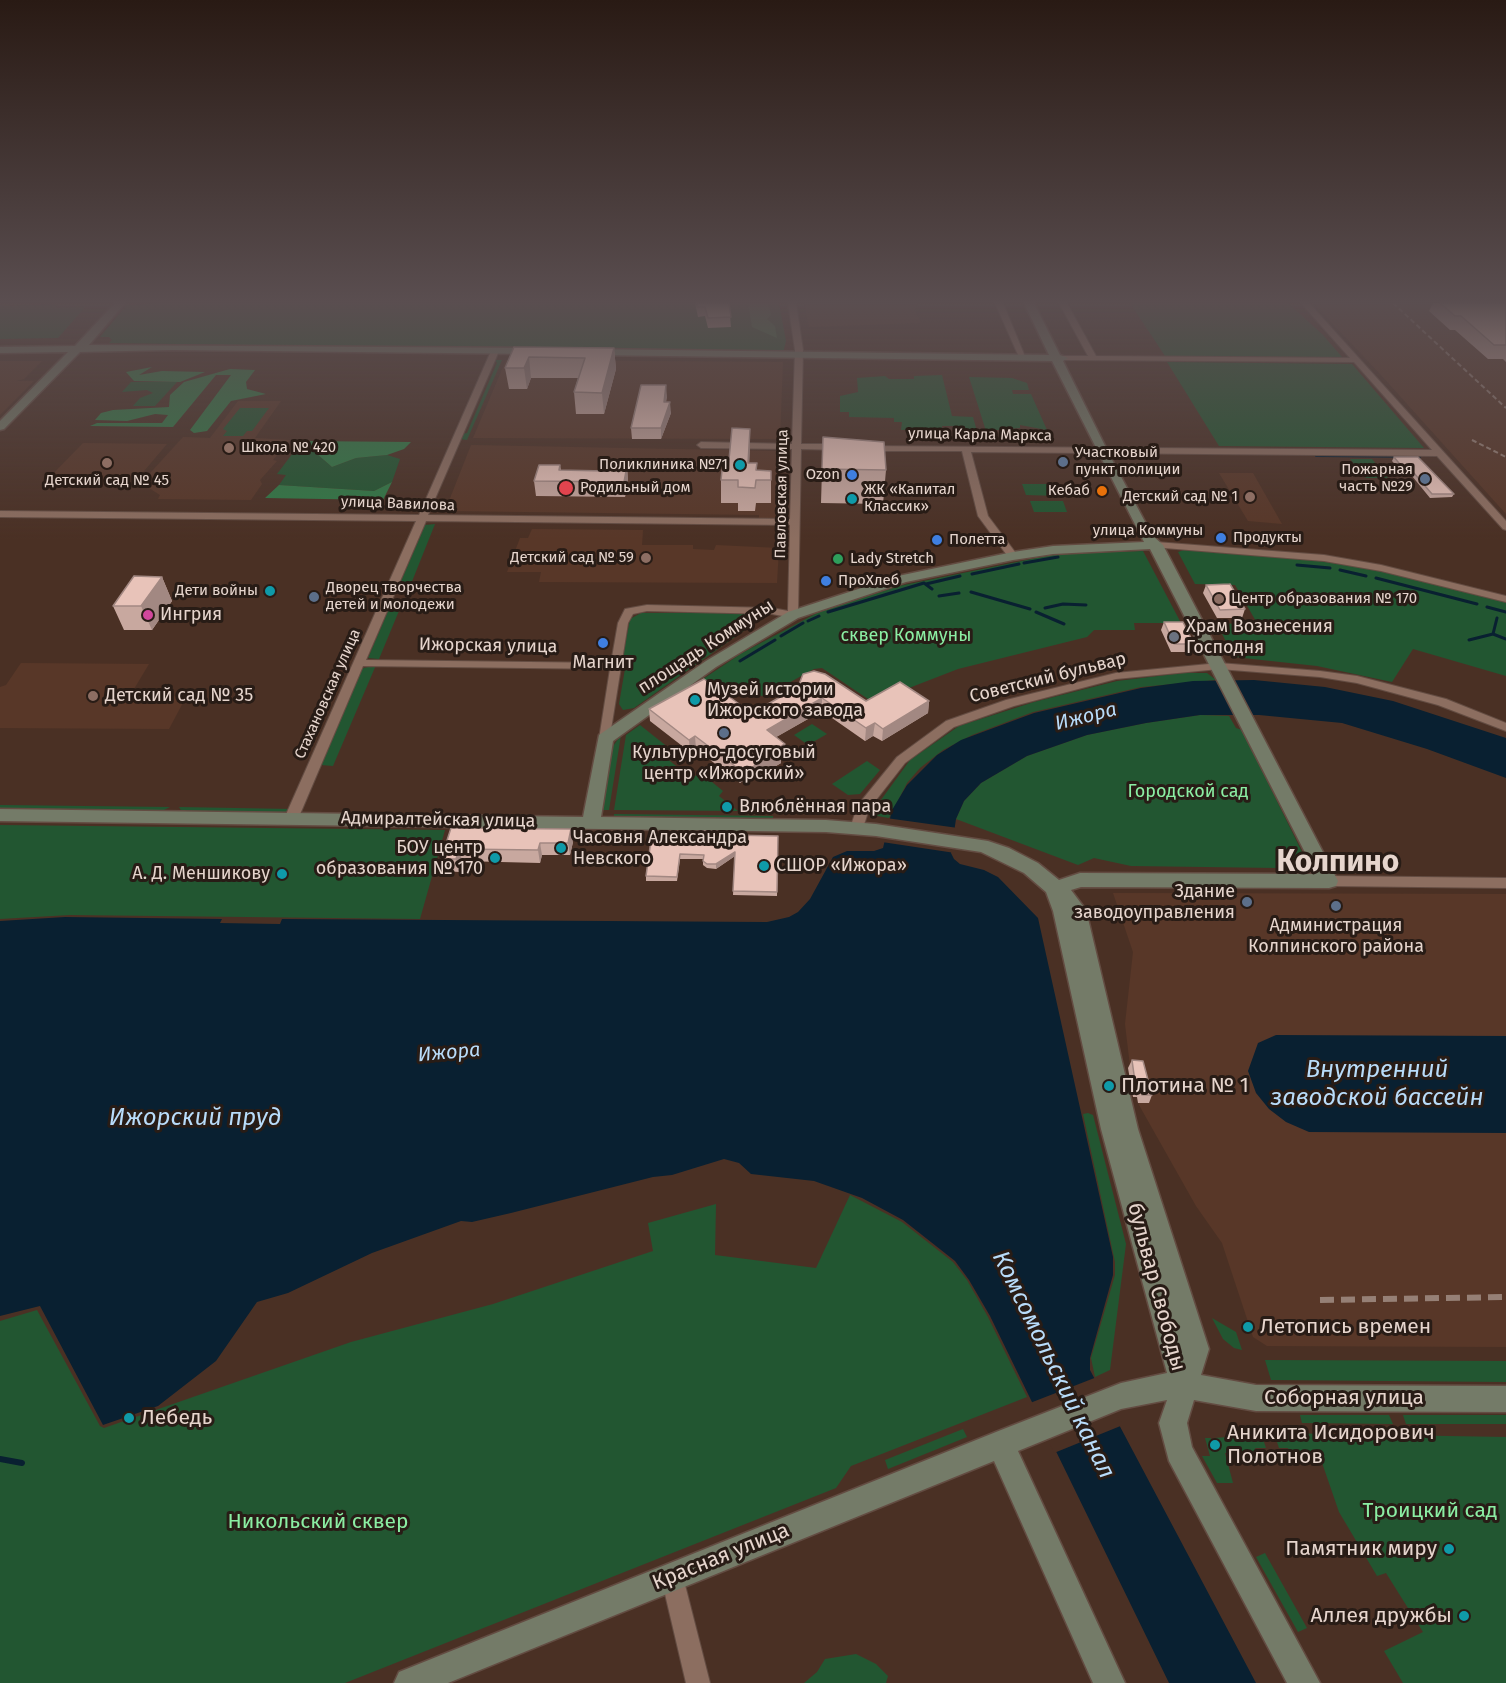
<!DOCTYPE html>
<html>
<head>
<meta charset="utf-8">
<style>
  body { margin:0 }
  canvas { display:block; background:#4a3024 }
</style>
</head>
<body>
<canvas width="1506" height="1683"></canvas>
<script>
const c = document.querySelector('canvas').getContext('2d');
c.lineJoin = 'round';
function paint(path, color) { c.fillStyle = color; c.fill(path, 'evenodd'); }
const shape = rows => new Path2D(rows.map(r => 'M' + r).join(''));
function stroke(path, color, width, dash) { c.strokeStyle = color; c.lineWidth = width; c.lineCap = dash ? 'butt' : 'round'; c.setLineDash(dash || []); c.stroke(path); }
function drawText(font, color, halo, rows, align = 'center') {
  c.font = font + ' "Fira Sans",sans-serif'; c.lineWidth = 6; c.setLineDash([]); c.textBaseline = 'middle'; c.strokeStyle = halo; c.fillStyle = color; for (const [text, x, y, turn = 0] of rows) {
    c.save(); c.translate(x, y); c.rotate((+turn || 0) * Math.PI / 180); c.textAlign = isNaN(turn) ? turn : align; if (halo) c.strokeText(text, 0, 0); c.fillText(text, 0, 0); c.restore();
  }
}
paint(shape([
  [804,303,916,303,917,307,914,308,921,323,809,327],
  [1313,303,1506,303,1506,514,1381,375],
  [506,360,783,362,780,439,473,438],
  [0,361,42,361,24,379,17,381,34,381,0,415],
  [238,401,281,401,255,438,290,440,273,460,277,461,260,480,262,484,251,500,158,499,160,495,141,483,183,437,210,438],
  [83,443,167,444,133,484,45,482],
  [471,445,780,451,781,519,759,519,759,515,445,511],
  [1219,473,1253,473,1282,524,1248,521],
  [532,529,643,530,642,545,693,545,693,549,714,550,716,545,779,548,777,583,539,582,541,572,507,572,520,538,528,538],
  [21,663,149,664,131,694,186,697,169,729,0,728,0,687,6,685],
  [1113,893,1506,894,1506,1347,1267,1346,1253,1337,1222,1243,1196,1206,1139,1105,1130,1066,1125,1024,1133,952]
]), '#583728');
paint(shape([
  [163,303,779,303,786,341,783,353,109,343,112,340,109,337,100,337,127,305],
  [1130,303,1288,303,1323,335,1342,357,1165,356],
  [55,304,58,308,86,306,58,338,0,339,0,306],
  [495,360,502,360,467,440,460,439,462,434,467,433,497,363],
  [1167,362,1352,364,1424,448,1219,446],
  [942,375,952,416,973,417,977,431,967,431,964,426,942,426,942,428,901,430,902,422,894,422,894,418,849,417,849,412,840,412,840,396,858,392,857,378,885,376,889,379,914,379,914,376],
  [969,377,1012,378,1027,383,1029,390,1012,390,1013,394,1031,394,1047,430,1020,425,1020,428,986,431],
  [131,382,177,382,155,406,133,406,140,398,153,393,147,390,122,392],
  [240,408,269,408,252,431,247,431,243,436,223,436,227,431,223,429],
  [302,441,332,467,356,458,387,455,400,459,392,482,374,491,279,485,286,475,277,474],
  [1350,459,1372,459,1388,478,1366,478],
  [1022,484,1056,484,1060,496,1026,495],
  [1030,501,1063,501,1067,512,1034,512],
  [435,524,411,584,401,581,425,525],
  [1184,550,1321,560,1371,568,1506,602,1506,676,1413,649,1392,682,1317,666,1234,657,1217,624,1257,623,1235,585,1195,584,1178,552],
  [1143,551,1181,623,1134,623,1135,630,1094,630,1087,637,958,669,909,688,896,686,871,701,822,668,814,669,765,696,728,694,703,679,742,653,817,613,899,586,1056,554],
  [390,606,401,606,379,659,368,658],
  [641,613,755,613,762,618,634,708,623,710,619,704,626,663,622,661,630,619],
  [376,665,333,766,321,765,320,763,360,669],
  [1183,673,1207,673,1216,680,1141,687,1033,712,972,735,943,750,920,768,907,783,889,818,877,816,878,804,910,760,959,726,1034,702,1117,681],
  [1200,715,1229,716,1236,728,1242,730,1303,854,1296,864,1278,868,1131,866,1094,858,1078,865,956,819,964,801,981,783,1027,756,1087,735,1146,723],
  [812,724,827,734,808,745,794,735],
  [640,725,674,752,665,757,691,778,701,773,723,791,719,796,738,811,614,810,626,735],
  [621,735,609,810,602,810,611,749],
  [867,761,880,770,860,794,848,795,832,784],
  [0,805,170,807,162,811,0,810],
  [179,807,292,809,284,813,182,812],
  [614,814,773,816,773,819,614,816],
  [0,825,445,830,420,919,70,915,0,919],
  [1088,1113,1093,1115,1126,1244,1110,1370,1095,1377,1091,1358,1115,1275,1115,1262,1083,1114],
  [850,1195,902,1222,953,1262,967,1280,988,1317,1027,1397,851,1466,836,1488,345,1683,0,1683,0,1321,37,1310,100,1426,104,1428,351,1342,493,1304,653,1251,648,1223,716,1204,715,1255,816,1268],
  [1212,1318,1236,1332,1242,1350,1234,1348,1223,1339],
  [1265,1360,1506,1361,1506,1382,1271,1380],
  [1300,1415,1389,1415,1393,1424,1302,1423],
  [1403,1415,1506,1415,1506,1424,1406,1424],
  [963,1429,967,1437,888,1469,885,1460],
  [1227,1433,1261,1433,1266,1448,1255,1448,1257,1453,1225,1453,1233,1483,1217,1483,1202,1456,1210,1456,1205,1438,1211,1438,1212,1450,1221,1450,1214,1438,1228,1437],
  [1274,1433,1506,1437,1506,1683,1403,1683,1384,1651,1423,1632,1386,1573,1377,1576,1339,1512,1320,1457,1291,1456,1288,1448,1279,1448],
  [1265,1553,1307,1628,1298,1632,1256,1557],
  [856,1654,876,1664,888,1676,886,1683,804,1683,817,1672,825,1659]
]), '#225631');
paint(shape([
  [748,303,768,303,771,315,767,319,775,326,777,338,752,327],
  [152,367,139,375,162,371,205,372,180,382,134,381,126,372],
  [230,369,255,370,246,382,247,389,266,394,231,401,207,431,194,433,190,430,231,375,216,375,173,427,90,426,97,423,162,423,168,415,155,414,127,421,95,420,101,413,113,410,169,407,170,395,184,382],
  [302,441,411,442,404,449,387,455,356,458,332,467],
  [392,482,383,500,265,498,279,485,374,491]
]), '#307a46');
paint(shape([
  [1254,680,1325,687,1393,701,1506,738,1506,778,1427,749,1342,723,1259,715,1200,715,1146,723,1087,735,1027,756,981,783,964,801,956,819,951,853,954,859,960,864,984,870,998,877,1038,918,1113,1257,1113,1275,1090,1358,1090,1370,1256,1683,1169,1683,990,1316,969,1280,955,1261,903,1220,862,1198,814,1181,751,1174,739,1163,724,1159,672,1175,653,1177,511,1213,472,1222,461,1221,372,1253,288,1293,257,1302,216,1361,158,1406,103,1425,40,1306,0,1316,0,921,65,917,222,919,220,923,280,924,282,919,767,922,789,917,798,912,810,899,833,857,847,851,874,851,883,848,892,810,907,785,937,755,961,740,1034,713,1141,688,1193,681],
  [1276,1035,1506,1036,1506,1133,1309,1132,1286,1122,1269,1109,1256,1093,1248,1071,1258,1043]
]), '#092031');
paint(shape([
  [886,818,958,828,955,853,882,842],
  [1097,1377,1123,1425,1054,1453,1030,1403]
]), '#4a3024');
stroke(shape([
  [1316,456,1420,457]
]), '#092031', 2);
stroke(shape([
  [1024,563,1058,557],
  [1297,565,1330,568],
  [1340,570,1366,576],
  [972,574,1019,564],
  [1376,578,1477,604],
  [926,584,960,576],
  [971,592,1030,609],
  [939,596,959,593],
  [1487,607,1506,612],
  [1045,608,1063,604,1086,605],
  [828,612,924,583,932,589],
  [1036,612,1064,624],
  [808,621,819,616],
  [1493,634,1506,639],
  [781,636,803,623],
  [1469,640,1493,634,1497,618],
  [740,661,775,640]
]), '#092031', 3);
stroke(shape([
  [0,1459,22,1463]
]), '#092031', 6);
const street = shape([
  [788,303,796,303,803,350,801,444,840,444,844,447,840,450,801,449,798,615,793,618,772,614,647,611,633,614,628,623,609,742,605,743,599,739,610,669,363,666,298,819,291,824,286,822,284,819,416,521,0,517,0,511,419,515,491,351,495,349,499,351,428,515,790,519,792,449,701,448,697,445,701,442,792,444,795,350,788,303],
  [426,521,790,525,788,611,772,608,647,605,625,609,618,623,611,663,366,660,426,521],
  [995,303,1003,303,1026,359,1019,357,995,303],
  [1059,303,1067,303,1096,356,1350,358,1301,303,1309,303,1506,521,1506,530,1503,529,1437,456,971,452,988,516,1018,556,1017,558,1009,558,978,516,962,451,868,451,864,448,865,446,1432,450,1354,362,1063,360,1059,358,1060,356,1088,356,1059,303],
  [1156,542,1324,555,1381,565,1506,596,1506,602,1381,571,1324,561,1152,547,1152,543,1156,542],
  [1219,663,1320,671,1357,676,1446,699,1506,723,1506,731,1438,705,1357,683,1320,677,1219,669,1116,679,1014,706,954,727,905,763,869,809,862,831,857,833,850,828,858,805,897,757,946,721,1006,700,1116,673,1219,663],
  [1329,876,1506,878,1506,888,1329,886,1324,885,1322,881,1324,877,1329,876],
  [672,1566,680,1569,683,1577,710,1683,686,1683,661,1577,664,1569,672,1566]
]);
const secondary = shape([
  [115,303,125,303,89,345,535,348,540,351,535,354,173,350,80,352,4,429,0,430,0,421,68,352,0,353,0,347,75,346,115,303],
  [1024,303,1034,303,1060,355,1068,358,1063,361,1110,456,1152,535,1163,545,1338,881,1336,886,1329,888,1081,887,1071,890,1086,910,1138,1129,1209,1349,1201,1375,1256,1385,1506,1386,1506,1412,1256,1411,1194,1400,1187,1423,1192,1447,1320,1683,1287,1683,1169,1461,1159,1423,1167,1400,1121,1409,1018,1451,1125,1683,1093,1683,994,1461,448,1683,394,1683,399,1672,1001,1430,1121,1383,1167,1373,1101,1129,1053,911,1046,892,1024,873,981,852,876,836,826,832,0,821,0,809,583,817,599,735,706,661,788,612,898,576,1013,552,1053,546,1144,542,1052,361,590,355,585,352,590,349,1049,355,1024,303],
  [1150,549,1316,874,1080,873,1059,880,1038,863,1009,848,988,841,876,824,826,820,601,817,613,741,716,667,798,618,906,582,1013,560,1053,554,1150,549]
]);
stroke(street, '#634c42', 2);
stroke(secondary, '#634c42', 3);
paint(street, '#8c6e60');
paint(secondary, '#747b68');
stroke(shape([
  [1393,303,1506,408],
  [1472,440,1506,457]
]), '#968076', 2, [5, 3]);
stroke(shape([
  [1320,1300,1506,1297]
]), '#968076', 6, [14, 7]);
paint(shape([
  [695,303,729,303,731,327,708,328,705,316,698,317],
  [1433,303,1506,303,1506,362,1503,359,1488,359,1455,330,1450,330,1429,311],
  [514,347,614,348,616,369,604,414,576,414,574,392,578,378,531,378,527,389,509,389,505,368],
  [667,396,666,402,671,413,661,439,632,439,631,428],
  [750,429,749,463,757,463,757,470,771,471,771,503,756,503,755,511,738,511,738,503,721,503,721,480,728,470],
  [823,437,886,470,883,504,821,503],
  [1394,457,1454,494,1452,497,1430,498,1412,476,1406,476,1392,461],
  [560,465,561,470,606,471,627,466,628,481,625,497,536,496,534,481],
  [162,577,172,601,152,630,124,630,113,606],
  [1206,585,1245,609,1242,618,1217,618,1203,593],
  [1164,622,1194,644,1191,652,1171,652,1161,630],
  [798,687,866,701,929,701,928,713,882,741,873,736,865,741,822,711,776,737,785,756,781,759,781,763,751,781,747,778,740,783,696,749,690,752,650,721,649,709,752,713],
  [451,828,573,842,570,855,542,855,540,863,462,861,459,872,445,871,441,859],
  [652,833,778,836,777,896,733,895,735,856,716,869,707,868,703,865,703,859,680,859,677,881,646,881,646,876],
  [1132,1060,1152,1095,1149,1103,1138,1103,1137,1097,1133,1097,1128,1068]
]), '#c8a89f');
paint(shape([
  [614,348,616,369,604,414,602,393],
  [529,357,531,378,527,389,524,368],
  [666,385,667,396,664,413,664,402],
  [670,402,671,413,661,439,661,428],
  [750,429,750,451,748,486,748,463],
  [627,466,628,481,625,497,624,482],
  [162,577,172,601,152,630,141,606],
  [822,698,822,711,766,743,767,730],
  [929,701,928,713,882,741,883,729],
  [875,723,873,736,865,741,866,728],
  [695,736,696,749,690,752,689,740],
  [785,744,785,756,781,759,781,763,751,781,751,768],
  [747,766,747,778,740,783,740,770],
  [571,829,573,842,570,855,568,843],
  [540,843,542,855,540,863,538,850],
  [459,849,462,861,459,872,456,859],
  [735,852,735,856,716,869,716,864]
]), '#a28882');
const building = shape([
  [697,303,729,303,731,317,708,318,705,307,697,307,697,303],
  [1440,303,1506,303,1506,345,1494,345,1461,316,1455,316,1440,303],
  [514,347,614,348,602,393,574,392,585,358,529,357,524,368,505,368,514,347],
  [641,385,666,385,664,402,670,402,661,428,631,428,641,385],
  [732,428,750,429,748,463,757,463,756,470,771,471,771,480,756,480,755,488,738,487,738,480,721,480,722,470,728,470,732,428],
  [823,437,884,442,886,470,822,469,823,437],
  [1394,457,1418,457,1454,494,1432,494,1413,472,1407,473,1394,457],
  [539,465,560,465,559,470,606,471,607,465,627,466,624,482,534,481,539,465],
  [134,576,162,577,141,606,113,606,134,576],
  [1230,584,1245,609,1220,610,1206,585,1230,584],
  [1164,622,1183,622,1194,644,1174,644,1164,622],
  [814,671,825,674,866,701,900,682,929,701,883,729,875,723,866,728,822,698,767,730,785,744,778,748,781,750,751,768,747,766,740,770,695,736,689,740,649,709,704,679,752,713,798,687,803,674,814,671],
  [451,828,571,829,568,843,540,843,538,850,459,849,456,859,441,859,451,828],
  [698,831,730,831,730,835,778,836,777,892,733,891,735,852,716,864,707,864,703,861,704,855,680,854,677,877,646,876,652,833,698,834,698,831],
  [1132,1060,1143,1061,1152,1095,1142,1095,1140,1089,1136,1089,1132,1060]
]);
paint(building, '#e8c3b9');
stroke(building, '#a28882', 1.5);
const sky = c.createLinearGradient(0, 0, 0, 539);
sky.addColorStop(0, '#291a14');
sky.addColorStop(0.56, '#5a4e50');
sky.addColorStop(1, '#5a4e5000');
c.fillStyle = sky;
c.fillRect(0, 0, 1506, 539);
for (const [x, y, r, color] of [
  [229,448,6,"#8d6e63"],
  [1063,462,6,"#5c6f8a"],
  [107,463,6,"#8d6e63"],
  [740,465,6,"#0f9aa8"],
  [852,475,6,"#3f7fe0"],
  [1425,479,6,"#5c6f8a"],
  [566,488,8,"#e0444e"],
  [1102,491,6,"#e8710a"],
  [1250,497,6,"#8d6e63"],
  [852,499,6,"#0f9aa8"],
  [1221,538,6,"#3f7fe0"],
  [937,540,6,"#3f7fe0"],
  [646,558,6,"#8d6e63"],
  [838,559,6,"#2e9e5b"],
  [826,581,6,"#3f7fe0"],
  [270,591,6,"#0f9aa8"],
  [314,597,6,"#5c6f8a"],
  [1219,599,6,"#8d6e63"],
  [148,615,6,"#d1479c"],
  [1174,637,6,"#6b7280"],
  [603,643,6,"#3f7fe0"],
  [93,696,6,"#8d6e63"],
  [695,700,6,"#0f9aa8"],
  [724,733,6,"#5c6f8a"],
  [727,807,6,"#0f9aa8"],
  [561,848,6,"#0f9aa8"],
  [495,858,6,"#0f9aa8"],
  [764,866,6,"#0f9aa8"],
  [282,874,6,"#0f9aa8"],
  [1247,902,6,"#5c6f8a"],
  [1336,906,6,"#5c6f8a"],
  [1109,1086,6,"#0f9aa8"],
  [1248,1327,6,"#0f9aa8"],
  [129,1418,6,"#0f9aa8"],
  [1215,1445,6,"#0f9aa8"],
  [1449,1549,6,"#0f9aa8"],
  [1464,1616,6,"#0f9aa8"]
]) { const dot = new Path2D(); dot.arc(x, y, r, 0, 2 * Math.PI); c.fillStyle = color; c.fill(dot); stroke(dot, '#281c16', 2); }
drawText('15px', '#e6d5cd', '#281c16', [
  ["улица Карла Маркса",980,435,1],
  ["Павловская улица",782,494,-89],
  ["улица Вавилова",398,504,2],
  ["улица Коммуны",1148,531],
  ["Стахановская улица",328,694,-66]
]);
drawText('15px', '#e6d5cd', '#281c16', [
  ["Школа № 420",241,448],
  ["Участковый",1075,453],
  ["пункт полиции",1075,470],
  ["Поликлиника №71",728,465,"right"],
  ["Пожарная",1413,470,"right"],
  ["часть №29",1413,487,"right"],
  ["Ozon",840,475,"right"],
  ["Детский сад № 45",107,481,"center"],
  ["Родильный дом",580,488],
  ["ЖК «Капитал",864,490],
  ["Классик»",864,507],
  ["Кебаб",1090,491,"right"],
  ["Детский сад № 1",1238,497,"right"],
  ["Продукты",1233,538],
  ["Полетта",949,540],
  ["Детский сад № 59",634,558,"right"],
  ["Lady Stretch",850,559],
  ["ПроХлеб",838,581],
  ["Дворец творчества",326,588],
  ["детей и молодежи",326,605],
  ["Дети войны",258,591,"right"],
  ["Центр образования № 170",1231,599]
], 'left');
drawText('18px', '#e6d5cd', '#281c16', [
  ["Ингрия",160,615],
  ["Храм Вознесения",1186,627],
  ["Господня",1186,648],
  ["Магнит",603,663,"center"],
  ["Музей истории",707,690],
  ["Ижорского завода",707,711],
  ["Детский сад № 35",105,696],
  ["Культурно-досуговый",724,753,"center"],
  ["центр «Ижорский»",724,774,"center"],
  ["Влюблённая пара",739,807],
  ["Часовня Александра",573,838],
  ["Невского",573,859],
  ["БОУ центр",483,848,"right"],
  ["образования № 170",483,869,"right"],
  ["СШОР «Ижора»",776,866],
  ["А. Д. Меншикову",270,874,"right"],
  ["Здание",1235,892,"right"],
  ["заводоуправления",1235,913,"right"],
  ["Администрация",1336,926,"center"],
  ["Колпинского района",1336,947,"center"]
], 'left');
drawText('18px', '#8beea3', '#281c16', [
  ["сквер Коммуны",906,636],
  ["Городской сад",1188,792]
]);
drawText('18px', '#e6d5cd', '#281c16', [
  ["Ижорская улица",488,646,1],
  ["площадь Коммуны",706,647,-33],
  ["Советский бульвар",1048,678,-14],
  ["Адмиралтейская улица",438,820,1]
]);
drawText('italic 20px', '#b8dcfa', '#281c16', [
  ["Ижора",1086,717,-14],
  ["Ижора",449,1053,-5]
]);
drawText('21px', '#e6d5cd', '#281c16', [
  ["Плотина № 1",1121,1086],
  ["Летопись времен",1260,1327],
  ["Лебедь",141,1418],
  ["Аникита Исидорович",1227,1433],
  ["Полотнов",1227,1457],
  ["Памятник миру",1437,1549,"right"],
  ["Аллея дружбы",1452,1616,"right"]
], 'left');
drawText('21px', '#e6d5cd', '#281c16', [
  ["бульвар Свободы",1156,1287,75],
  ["Соборная улица",1344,1398],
  ["Красная улица",721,1557,-22]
]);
drawText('21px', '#8beea3', '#281c16', [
  ["Троицкий сад",1430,1511],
  ["Никольский сквер",318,1522]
]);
drawText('italic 24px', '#b8dcfa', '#281c16', [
  ["Внутренний",1377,1070],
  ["заводской бассейн",1377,1098],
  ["Ижорский пруд",195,1118],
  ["Комсомольский канал",1053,1365,64]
]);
drawText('bold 30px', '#e6d5cd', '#281c16', [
  ["Колпино",1338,863]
]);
</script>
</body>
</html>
